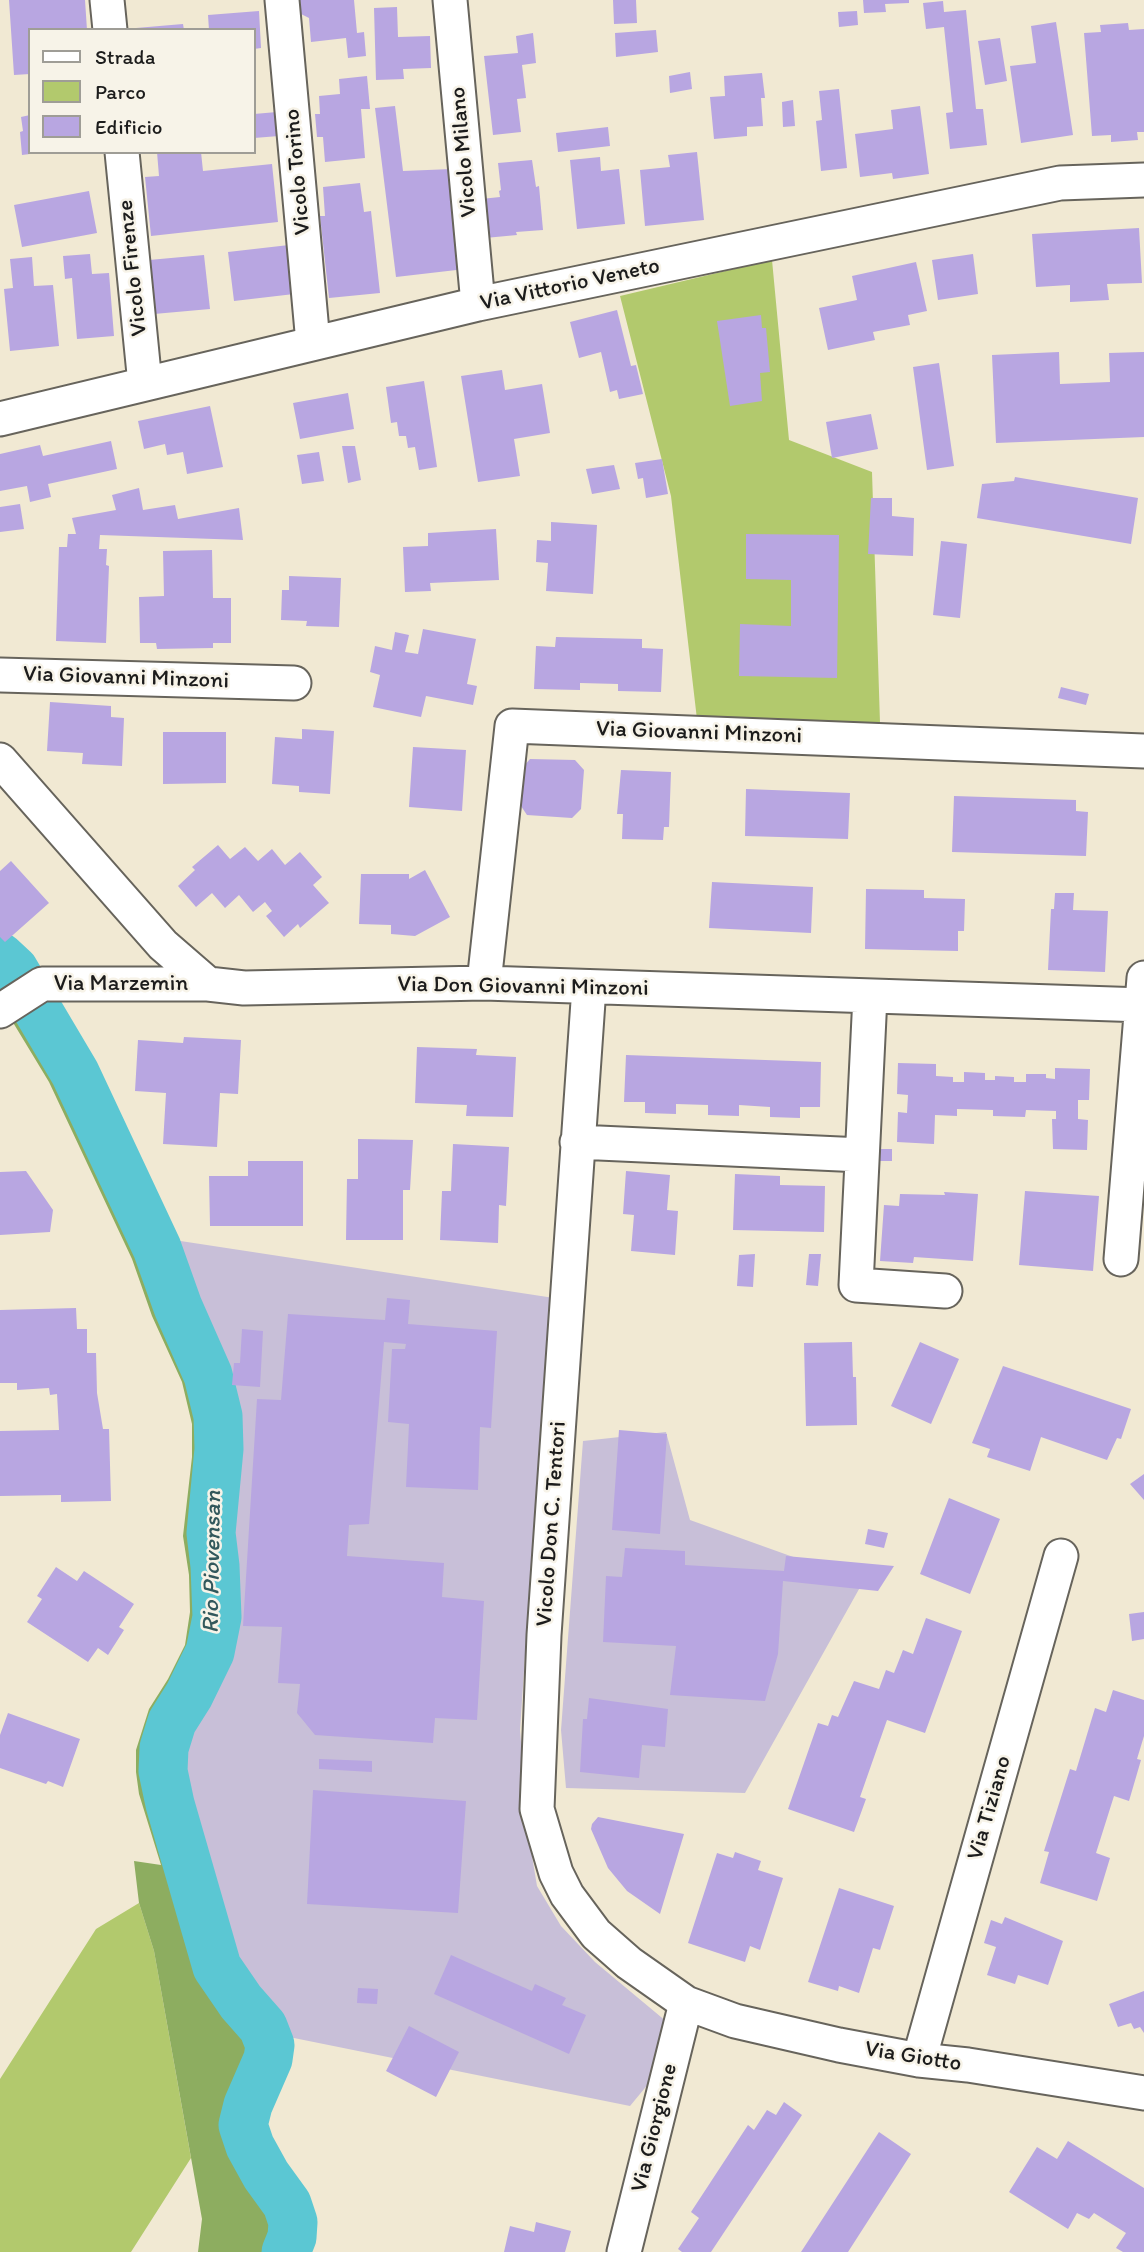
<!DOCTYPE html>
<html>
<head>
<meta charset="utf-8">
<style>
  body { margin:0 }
  #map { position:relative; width:1144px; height:2252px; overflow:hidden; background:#f1e9d3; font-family:Itim,sans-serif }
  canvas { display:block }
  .legend { position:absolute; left:28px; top:28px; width:228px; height:126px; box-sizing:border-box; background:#f7f3e8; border:2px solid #9f9d96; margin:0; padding:9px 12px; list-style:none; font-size:21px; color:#1c1c1c }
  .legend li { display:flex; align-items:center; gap:14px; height:35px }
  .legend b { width:35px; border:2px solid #9f9d96 }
</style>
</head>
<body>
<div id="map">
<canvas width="1144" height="2252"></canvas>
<ul class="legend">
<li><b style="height:9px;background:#fff"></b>Strada</li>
<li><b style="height:19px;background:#b2c96d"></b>Parco</li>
<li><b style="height:19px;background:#b8a6e1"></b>Edificio</li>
</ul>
</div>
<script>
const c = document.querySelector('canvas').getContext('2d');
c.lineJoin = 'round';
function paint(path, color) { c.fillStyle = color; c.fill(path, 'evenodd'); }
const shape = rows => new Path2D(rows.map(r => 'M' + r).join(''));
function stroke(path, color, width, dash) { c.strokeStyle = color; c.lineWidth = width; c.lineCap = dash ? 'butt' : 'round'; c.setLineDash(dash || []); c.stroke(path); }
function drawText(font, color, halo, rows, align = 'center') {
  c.font = font + ' Itim,sans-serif'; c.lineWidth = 5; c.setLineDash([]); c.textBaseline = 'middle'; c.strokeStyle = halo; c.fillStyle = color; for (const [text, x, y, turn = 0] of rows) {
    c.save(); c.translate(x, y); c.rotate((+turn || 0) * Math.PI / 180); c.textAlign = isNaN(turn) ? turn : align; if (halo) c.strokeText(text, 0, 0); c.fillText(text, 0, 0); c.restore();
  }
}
paint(shape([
  [174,1240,554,1298,533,1537,520,1730,529,1838,537,1886,561,1926,595,1962,673,2027,688,2036,630,2106,289,2037,278,2014,255,1989,231,1953,219,1902,183,1785,182,1771,185,1744,192,1728,209,1701,229,1660,237,1615,235,1570,230,1534,238,1460,238,1417],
  [666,1432,690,1520,863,1582,745,1793,566,1788,561,1730,583,1441]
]), '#c8bfd8');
paint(shape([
  [772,260,789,440,872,472,880,723,698,728,671,496,620,296],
  [139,1903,154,1951,191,2158,131,2252,0,2252,0,2079,96,1929]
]), '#b2c96d');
paint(shape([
  [0,927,28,956,90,1059,175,1242,195,1299,226,1367,238,1417,238,1460,230,1534,235,1570,237,1615,229,1660,209,1701,192,1728,185,1744,182,1771,183,1786,219,1902,231,1953,255,1989,278,2014,290,2042,291,2052,285,2075,262,2120,264,2130,282,2164,300,2188,312,2213,314,2232,308,2252,198,2252,202,2219,154,1951,139,1903,134,1861,161,1865,139,1794,136,1772,136,1750,149,1709,168,1679,185,1645,190,1612,189,1575,183,1536,192,1457,192,1424,182,1382,152,1316,132,1259,49,1082,0,1001]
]), '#8dad60');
stroke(shape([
  [0,957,14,970,75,1073,157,1248,178,1307,208,1375,218,1416,219,1449,211,1533,215,1566,217,1617,210,1652,189,1695,172,1722,164,1748,163,1771,170,1804,217,1967,241,2002,263,2027,270,2045,268,2059,248,2105,243,2125,250,2146,266,2175,287,2204,293,2222,292,2237,286,2252]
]), '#5bc7d3', 49);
paint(shape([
  [9,0,85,0,87,30,30,30,30,74,14,75],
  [300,0,354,0,357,33,364,32,366,56,348,58,346,38,311,42,309,18,301,14],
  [613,0,636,0,637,23,614,24],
  [863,0,909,0,909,3,885,4,886,12,864,13],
  [943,1,944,12,966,10,976,109,983,109,987,145,950,149,946,113,953,112,944,27,926,29,923,3],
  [397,7,398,37,430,36,431,68,403,69,404,79,376,80,374,8],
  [259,11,261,48,254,49,254,30,209,30,208,15],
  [857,11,858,25,839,27,838,12],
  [1056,22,1073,135,1021,143,1010,66,1036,63,1031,26],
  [1128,23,1129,30,1144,29,1144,132,1137,132,1138,140,1111,142,1111,135,1092,136,1084,33,1101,32,1100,25],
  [183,24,184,30,136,30,136,28],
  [656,30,658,52,616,57,615,33],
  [533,33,536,63,522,65,526,98,517,99,521,132,493,135,484,56,518,53,516,36],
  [1000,38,1007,81,985,85,978,41],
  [690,72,692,89,670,93,669,76],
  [762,73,765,98,761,98,763,126,747,127,747,136,714,139,710,97,725,96,724,76],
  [367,76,370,109,361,109,365,158,325,162,323,137,317,137,315,114,320,114,319,96,340,94,339,79],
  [839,89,847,168,821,171,816,121,822,120,819,91],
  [793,100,795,126,783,127,782,102],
  [395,106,403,171,452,169,465,269,396,277,375,108],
  [920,106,929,174,893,179,892,173,860,177,855,134,893,129,891,110],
  [277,112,279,136,254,138,254,114],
  [30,115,30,154,22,155,20,132,23,131,21,117],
  [608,127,610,146,558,152,556,133],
  [157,152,201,152,203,171,272,164,278,222,151,236,145,177,159,176],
  [697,152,704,220,645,226,640,170,670,167,668,155],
  [600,157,601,171,619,169,625,224,577,229,570,160],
  [532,160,536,187,539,186,543,230,516,232,517,235,485,238,481,199,500,197,499,191,501,190,498,163],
  [360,183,364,212,371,211,380,293,329,298,320,216,325,216,323,187],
  [89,191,97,233,22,247,14,205],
  [1139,228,1142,283,1107,284,1109,300,1070,302,1070,285,1036,287,1032,234],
  [289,245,294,294,234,301,228,252],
  [90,254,92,274,109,273,114,336,77,339,72,278,65,279,63,256],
  [973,254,978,294,938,300,932,260],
  [204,255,210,309,154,314,149,260],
  [32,257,34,286,53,285,59,346,10,351,4,289,13,288,10,259],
  [916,262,927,311,908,315,910,325,873,332,875,340,828,350,819,308,857,300,852,276],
  [617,310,631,366,636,365,643,394,619,399,617,390,610,392,601,352,579,358,570,322],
  [761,315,762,328,766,328,770,372,760,373,762,401,730,406,717,321],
  [1059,352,1060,384,1110,382,1109,353,1144,352,1144,437,996,443,992,355],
  [939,363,954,466,927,470,913,367],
  [502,370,505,390,542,384,550,433,514,439,520,476,478,482,461,376],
  [424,381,437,467,419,470,415,447,408,448,406,436,399,436,397,422,391,423,386,387],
  [348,393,354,429,300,439,293,403],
  [210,406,223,467,187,474,183,452,167,455,165,444,144,449,138,421],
  [871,414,878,449,832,458,826,422],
  [111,441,117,469,48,484,51,497,30,502,27,486,0,491,0,454,40,445,43,456],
  [342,446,355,446,361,480,348,483],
  [319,452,324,481,302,484,297,455],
  [662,459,668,494,646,498,643,478,638,479,635,463],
  [614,465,620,489,592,494,586,469],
  [1015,477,1138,498,1131,544,977,518,982,484,1014,481],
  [139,488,143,510,175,505,178,519,239,508,243,540,100,535,99,549,107,549,106,565,109,566,106,643,56,641,59,547,67,547,68,534,76,534,72,518,116,510,112,495],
  [871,498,892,498,892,516,914,518,913,556,868,554],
  [20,504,24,529,0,532,0,507],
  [551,522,597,525,593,594,546,591,548,563,536,562,537,540,551,541],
  [496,529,499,580,430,583,431,591,405,592,403,547,428,546,428,533],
  [746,534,839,535,837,678,739,676,740,624,791,626,791,580,746,579],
  [941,541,967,544,960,618,933,615],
  [212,550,213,598,231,598,231,643,213,643,213,648,157,649,156,643,140,643,139,597,164,596,163,551],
  [289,576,341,578,339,627,306,626,307,621,281,620,282,590,289,590],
  [423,629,476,639,467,684,477,686,473,705,426,696,421,717,373,707,380,675,370,672,375,646,392,650,395,632,409,635,405,652,418,654],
  [556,637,642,639,642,648,663,649,661,692,618,691,618,684,580,683,580,690,534,689,536,646,555,647],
  [1061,687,1089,694,1086,705,1058,698],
  [50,702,111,706,111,717,124,718,122,766,82,764,83,753,47,751],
  [302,729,334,731,330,794,299,792,299,786,272,784,275,737,302,739],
  [163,732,226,732,226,783,163,784],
  [413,747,466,750,462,811,409,807],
  [530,759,575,760,584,770,581,809,572,818,527,815,521,806,523,767],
  [621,770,671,772,669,827,664,827,663,840,622,839,623,814,617,814],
  [746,789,850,793,848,839,745,836],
  [954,796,1076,800,1076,811,1088,812,1086,856,952,852],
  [218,845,230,859,245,847,258,861,272,849,285,865,300,852,322,877,313,885,329,903,300,928,298,924,284,937,266,916,272,911,265,902,253,912,239,895,225,908,212,893,196,907,178,886,195,870,192,867],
  [11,861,49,903,5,942,0,937,0,871],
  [425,870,450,917,415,936,391,934,391,925,359,924,361,874,409,874,409,879],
  [712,882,813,887,811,933,709,928],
  [866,889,924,890,924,898,965,899,964,931,958,931,958,951,865,949],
  [1055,893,1074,893,1073,910,1108,911,1105,972,1048,970,1051,909,1054,909],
  [184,1037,241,1040,238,1094,220,1093,217,1147,163,1144,166,1093,135,1091,138,1040,183,1043],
  [417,1047,477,1049,476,1055,516,1057,513,1117,466,1116,467,1105,415,1103],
  [626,1055,821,1062,820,1107,800,1107,800,1118,770,1117,770,1107,739,1105,739,1116,708,1115,708,1105,676,1104,676,1114,645,1113,645,1102,624,1102],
  [898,1063,936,1064,936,1076,953,1077,953,1082,964,1082,964,1072,985,1073,985,1080,995,1080,995,1076,1014,1077,1014,1082,1026,1082,1026,1074,1046,1074,1046,1078,1055,1079,1055,1068,1090,1069,1089,1100,1078,1100,1078,1119,1088,1120,1087,1150,1053,1149,1052,1119,1056,1119,1056,1111,1026,1110,1025,1117,993,1116,993,1110,957,1109,957,1116,935,1115,934,1144,897,1142,898,1112,907,1113,908,1095,897,1094],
  [358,1139,413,1140,410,1190,403,1190,403,1240,346,1240,347,1179,358,1179],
  [453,1144,509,1147,506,1206,499,1205,498,1243,440,1240,442,1191,451,1191],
  [872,1149,892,1149,892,1161,872,1161],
  [248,1161,303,1161,303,1226,210,1226,209,1176,248,1176],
  [26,1171,53,1210,50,1232,0,1235,0,1172],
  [626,1171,670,1175,667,1210,678,1211,675,1255,631,1251,634,1215,623,1214],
  [735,1174,780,1176,780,1185,825,1186,824,1232,733,1230],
  [1025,1191,1099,1196,1093,1271,1019,1265],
  [944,1192,978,1194,973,1261,914,1257,913,1263,880,1261,884,1205,899,1206,900,1194,945,1195],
  [755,1254,753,1287,737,1286,739,1255],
  [809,1254,821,1254,818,1286,806,1285],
  [387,1298,410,1300,408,1324,497,1331,491,1428,480,1427,478,1490,406,1487,409,1424,388,1422,392,1349,405,1349,406,1344,384,1342,369,1524,349,1525,347,1556,444,1563,442,1597,484,1601,477,1720,435,1718,433,1743,315,1735,297,1713,300,1684,278,1683,282,1627,243,1626,257,1399,281,1400,288,1314,385,1320],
  [76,1308,77,1329,87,1329,87,1353,96,1353,97,1393,103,1429,109,1429,111,1501,61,1502,61,1495,0,1496,0,1431,59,1430,57,1394,50,1395,49,1388,17,1390,17,1383,0,1383,0,1310],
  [242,1329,263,1331,260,1387,232,1385,234,1363,240,1363],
  [852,1342,853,1377,856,1377,857,1425,806,1426,804,1343],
  [920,1342,959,1359,931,1424,891,1406],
  [1003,1366,1131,1409,1121,1439,1117,1438,1107,1460,1041,1437,1030,1471,987,1457,990,1449,972,1443],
  [619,1430,667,1434,660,1534,612,1530],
  [1144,1474,1144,1500,1130,1484],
  [949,1498,1000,1519,970,1594,920,1574],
  [868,1529,888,1533,884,1548,865,1544],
  [625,1548,685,1551,685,1565,784,1571,786,1556,894,1566,878,1591,783,1581,778,1654,765,1701,670,1695,676,1646,603,1642,606,1576,622,1577],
  [56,1567,77,1581,84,1571,134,1604,119,1627,124,1630,108,1655,98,1648,88,1662,27,1622,42,1599,37,1596],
  [1144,1612,1144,1639,1132,1641,1129,1614],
  [926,1618,962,1631,925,1733,887,1720,860,1797,866,1799,854,1832,788,1809,818,1723,828,1726,832,1715,838,1717,854,1681,879,1689,886,1670,894,1673,903,1650,913,1654],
  [1113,1690,1144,1700,1144,1736,1137,1759,1141,1760,1129,1801,1114,1796,1096,1853,1110,1858,1097,1901,1040,1883,1049,1852,1044,1851,1070,1769,1076,1771,1095,1708,1106,1712],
  [589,1698,668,1709,665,1747,642,1745,639,1778,580,1772,583,1719,587,1719],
  [8,1713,80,1739,63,1787,48,1781,46,1784,0,1768,0,1735],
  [319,1759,372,1761,372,1772,319,1769],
  [313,1790,466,1801,458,1913,307,1904],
  [598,1817,684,1834,660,1914,627,1891,608,1868,591,1829,592,1824],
  [735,1852,761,1861,758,1870,783,1878,760,1950,750,1946,745,1962,688,1943,717,1853,733,1858],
  [839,1888,894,1906,880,1950,873,1948,859,1993,839,1986,838,1991,808,1982],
  [1005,1917,1063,1941,1048,1985,1018,1975,1015,1984,987,1975,996,1947,984,1943,991,1920,1002,1924],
  [451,1955,532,1991,535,1984,566,1998,562,2005,586,2015,569,2054,434,1994],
  [358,1988,378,1989,377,2004,357,2003],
  [1144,1991,1144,2033,1140,2027,1134,2029,1131,2023,1118,2027,1109,2004],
  [409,2026,459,2052,436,2097,386,2071],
  [784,2102,802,2115,711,2252,682,2252,678,2249,699,2218,691,2212,748,2125,754,2130,767,2110,776,2115],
  [879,2132,911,2154,848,2252,801,2252],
  [1068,2141,1144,2188,1144,2252,1123,2252,1116,2248,1126,2233,1094,2213,1089,2219,1077,2213,1068,2229,1009,2192,1037,2147,1057,2159],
  [536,2222,571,2231,565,2252,504,2252,510,2226,534,2232]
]), '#b8a6e1');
const minor = shape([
  [107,0,110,30],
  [282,0,313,343],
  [450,0,478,304],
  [122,152,145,384],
  [0,419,478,304,1060,183,1144,180],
  [0,675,294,683],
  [0,760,163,945,208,984,244,988,484,983,1144,1005],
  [484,983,512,726,1144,751],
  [589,987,544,1635,537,1809,556,1873,567,1895,596,1934,629,1963,686,2003,735,2021,839,2045,919,2060,968,2065,1144,2093],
  [870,996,856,1285,945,1291],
  [0,1011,42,984,208,984],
  [577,1142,862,1155],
  [1121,1259,1144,978],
  [919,2060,1061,1556],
  [624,2252,686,2003]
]);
stroke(minor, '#67645c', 37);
stroke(minor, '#fff', 33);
drawText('23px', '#1c1c1c', '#f7f3e8', [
  ["Vicolo Milano",464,152,-95],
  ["Vicolo Torino",298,172,-95],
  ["Vicolo Firenze",133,268,-96],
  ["Via Vittorio Veneto",570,285,-12],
  ["Via Giovanni Minzoni",126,678,2],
  ["Via Giovanni Minzoni",699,733,2],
  ["Via Marzemin",121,984],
  ["Via Don Giovanni Minzoni",523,987,1],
  ["Vicolo Don C. Tentori",552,1524,-86],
  ["Via Tiziano",990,1808,-74],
  ["Via Giotto",913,2057,9],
  ["Via Giorgione",655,2128,-76]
]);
drawText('italic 24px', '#32585c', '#f7f3e8', [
  ["Rio Piovensan",213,1562,-89]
]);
</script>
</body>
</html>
